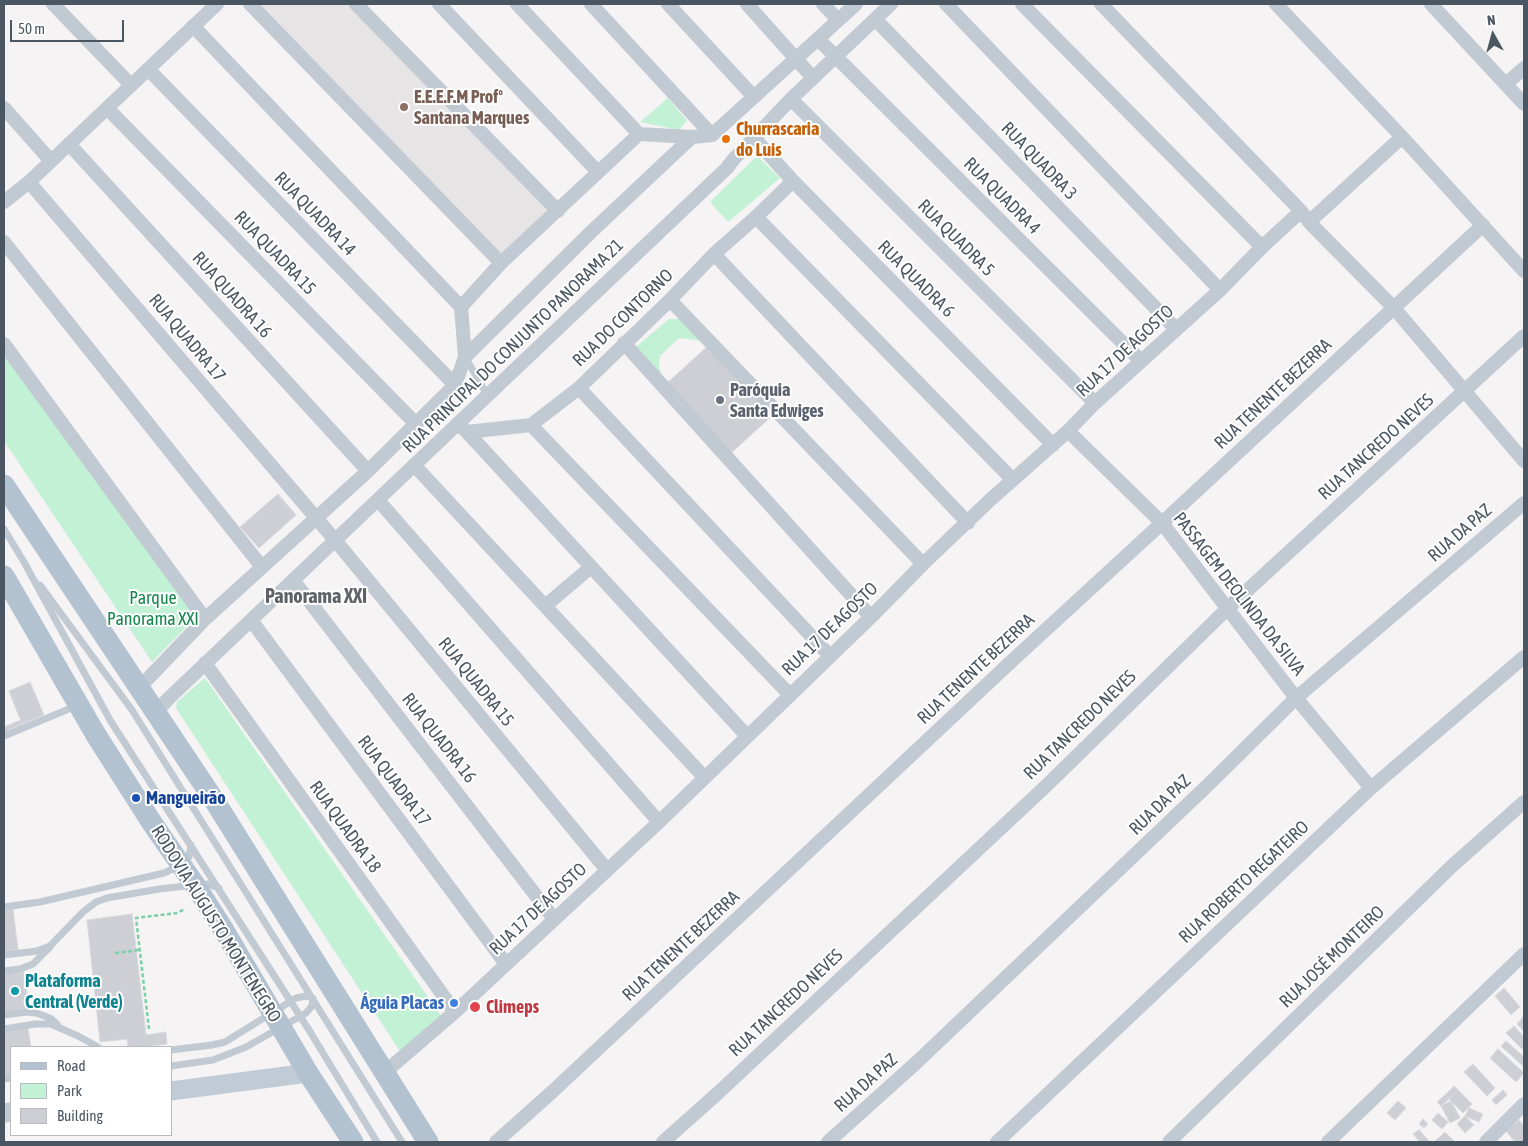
<!DOCTYPE html>
<html>
<head>
<meta charset="utf-8">
<style>
  body { margin:0 }
  #map { position:relative; width:1528px; height:1146px; overflow:hidden; background:#f5f3f3; font-family:"Asap Condensed",sans-serif }
  canvas { display:block }
  .frame { position:absolute; inset:0; border:5px solid #4a5661; pointer-events:none }
  .legend { position:absolute; left:10px; top:1046px; width:162px; height:90px; box-sizing:border-box; background:#fff; border:1px solid #b7bbc0; margin:0; padding:6px 9px; list-style:none; font-size:15px; color:#4a5661 }
  .legend li { display:flex; align-items:center; gap:10px; height:25px }
  .legend b { width:25px; border:1px solid #b7bbc0 }
  .north { position:absolute; left:1468px; top:10px; width:50px; height:50px; -webkit-text-stroke:4px #fff; paint-order:stroke; rotate:353deg; font-size:14px; font-weight:700; line-height:20px; text-align:center; color:#4a5661 }
  .north::after { content:''; display:block; margin:auto; width:18px; height:22px; background:#4a5661; clip-path:polygon(50% 0,100% 100%,50% 72%,0 100%) }
  .scale { position:absolute; left:10px; top:20px; width:114px; height:22px; box-sizing:border-box; border:2px solid #4a5661; border-top:0; padding-left:6px; font-size:15px; line-height:18px; white-space:nowrap; color:#4a5661; -webkit-text-stroke:4px #fff; paint-order:stroke }
</style>
</head>
<body>
<div id="map">
<canvas width="1528" height="1146"></canvas>
<div class="frame"></div>
<ul class="legend">
<li><b style="height:6px;background:#b3c2d1"></b>Road</li>
<li><b style="height:14px;background:#c3f1d5"></b>Park</li>
<li><b style="height:14px;background:#cdcfd5"></b>Building</li>
</ul>
<div class="north">N</div>
<div class="scale">50 m</div>
</div>
<script>
const c = document.querySelector('canvas').getContext('2d');
c.lineJoin = 'round';
function paint(path, color) { c.fillStyle = color; c.fill(path, 'evenodd'); }
const shape = rows => new Path2D(rows.map(r => 'M' + r).join(''));
function stroke(path, color, width, dash) { c.strokeStyle = color; c.lineWidth = width; c.lineCap = dash ? 'butt' : 'round'; c.setLineDash(dash || []); c.stroke(path); }
function drawText(font, color, halo, rows, align = 'center') {
  c.font = font + ' "Asap Condensed",sans-serif'; c.lineWidth = 4; c.setLineDash([]); c.textBaseline = 'middle'; c.strokeStyle = halo; c.fillStyle = color; for (const [text, x, y, turn = 0] of rows) {
    c.save(); c.translate(x, y); c.rotate((+turn || 0) * Math.PI / 180); c.textAlign = isNaN(turn) ? turn : align; if (halo) c.strokeText(text, 0, 0); c.fillText(text, 0, 0); c.restore();
  }
}
paint(shape([
  [255,4,350,4,553,211,500,257]
]), '#e6e4e5');
paint(shape([
  [668,98,687,121,679,130,640,122],
  [757,156,780,178,728,222,710,202],
  [669,319,681,319,703,341,679,338,660,356,659,365,664,388,631,351],
  [4,353,197,616,152,662,4,441],
  [205,678,442,1017,401,1053,176,708,177,702]
]), '#c3f1d5');
const building = shape([
  [709,345,774,414,729,455,665,385,709,345],
  [278,494,296,515,259,548,240,527,278,494],
  [30,682,44,715,22,724,9,691,30,682],
  [21,720,22,724,4,732,4,727,21,720],
  [13,909,18,950,4,952,4,911,13,909],
  [132,914,146,1035,166,1032,167,1044,143,1047,128,1047,127,1039,100,1042,87,920,132,914],
  [24,972,29,1008,4,1012,4,974,24,972],
  [1504,988,1520,1007,1511,1015,1495,996,1504,988],
  [1523,1017,1524,1018,1524,1031,1517,1024,1523,1017],
  [1514,1026,1524,1037,1524,1048,1522,1049,1506,1033,1514,1026],
  [28,1028,31,1047,11,1047,11,1076,4,1077,4,1031,28,1028],
  [1506,1041,1524,1057,1524,1067,1501,1046,1506,1041],
  [1498,1049,1524,1073,1516,1082,1490,1058,1498,1049],
  [1473,1064,1495,1088,1487,1096,1464,1072,1473,1064],
  [1454,1086,1458,1090,1449,1099,1445,1095,1454,1086],
  [1458,1090,1472,1104,1463,1113,1449,1099,1458,1090],
  [1503,1090,1507,1095,1496,1105,1492,1100,1503,1090],
  [1445,1095,1449,1099,1441,1106,1437,1102,1445,1095],
  [1398,1101,1406,1108,1395,1120,1387,1113,1398,1101],
  [1451,1101,1460,1118,1450,1123,1441,1106,1451,1101],
  [1469,1108,1483,1114,1479,1122,1465,1116,1469,1108],
  [1438,1113,1448,1122,1442,1129,1432,1120,1438,1113],
  [1465,1116,1474,1125,1465,1133,1457,1124,1465,1116],
  [1423,1119,1428,1124,1424,1128,1419,1124,1423,1119],
  [1519,1120,1524,1126,1524,1142,1515,1142,1506,1131,1519,1120],
  [1419,1130,1430,1142,1420,1142,1413,1134,1419,1130],
  [1445,1132,1455,1142,1435,1141,1445,1132]
]);
paint(building, '#cdcfd5');
stroke(building, '#d7d9de', 1);
stroke(shape([
  [115,953,139,950],
  [149,1029,136,918,177,913,185,909]
]), '#7ad0a6', 2.5, [4, 2.5]);
stroke(shape([
  [465,357,488,396],
  [4,529,24,562,110,720,309,1030,377,1142],
  [40,585,132,710,402,1142],
  [4,736,76,706],
  [4,907,40,902,164,873,181,865,189,857,191,845],
  [4,955,37,951,50,946,83,912,96,902,107,898,159,889,195,885,207,884,219,888],
  [4,971,20,969,33,964,50,947],
  [4,1015,26,1012,36,1013,50,1018,57,1024],
  [4,1029,35,1024,51,1024,78,1036,98,1047],
  [171,1050,212,1045,225,1042,296,998,306,996,313,998,312,1006,306,1013,246,1047,213,1060,171,1066],
  [4,1079,11,1078]
]), '#c1cad2', 7);
stroke(shape([
  [53,4,131,85],
  [250,4,501,263],
  [356,4,558,211],
  [439,4,598,172],
  [517,4,639,134],
  [591,4,712,135],
  [668,4,754,97],
  [747,4,813,78],
  [823,4,838,20],
  [946,4,1220,290],
  [1022,4,1262,247],
  [1101,4,1301,211,1309,222,1394,308,1524,461],
  [1276,4,1402,137,1524,271],
  [1431,4,1524,104],
  [875,19,1176,329],
  [193,26,461,307],
  [818,39,1141,361],
  [148,69,455,385],
  [1506,84,1524,68],
  [791,99,1095,403],
  [4,108,51,161],
  [107,108,416,424],
  [754,138,793,181,1053,445],
  [69,144,368,471],
  [29,182,335,540,607,870],
  [4,202,29,182,217,4],
  [756,217,1013,480],
  [1309,222,1402,137],
  [4,242,262,567],
  [714,254,968,523],
  [670,300,923,564],
  [624,343,871,617],
  [4,344,205,619],
  [465,357,461,307,501,263,639,134,692,137],
  [579,388,830,656],
  [458,423,467,432,531,425,579,388,670,300,714,254,756,217,793,181],
  [531,425,790,695],
  [1068,431,1162,523,1296,698,1371,788],
  [467,432,747,736],
  [414,465,704,777],
  [378,500,659,822],
  [293,580,554,919],
  [545,606,591,567],
  [251,620,506,964],
  [205,663,455,1012],
  [140,687,205,619,368,471,455,385,465,357,591,232,692,137,712,135,856,4],
  [156,712,169,698,727,168,733,160,791,99,891,4],
  [384,1073,455,1012,659,822,871,617,923,564,990,500,1068,431,1095,403,1220,290,1262,247,1301,211],
  [496,1142,552,1092,1015,658,1162,523,1483,225],
  [663,1142,718,1093,1046,786,1227,609,1524,336],
  [828,1142,917,1062,1209,784,1296,698,1524,503],
  [997,1142,1371,788,1524,657],
  [1169,1142,1452,866,1524,802],
  [1328,1142,1524,954],
  [1486,1142,1524,1104]
]), '#c1cad2', 14);
stroke(shape([
  [171,1091,308,1073],
  [4,1113,11,1112]
]), '#c1cbd6', 19);
stroke(shape([
  [4,485,214,800,428,1142],
  [4,576,96,735,152,823,195,885,225,932,308,1073,353,1142]
]), '#b3c2d1', 21);
for (const [x, y, r, color] of [
  [404,107,5,"#8d6e63"],
  [726,139,5,"#e8710a"],
  [720,400,5,"#6b7280"],
  [136,798,5,"#1a4fb4"],
  [15,991,5,"#0f9aa8"],
  [454,1003,5,"#3f7fe0"],
  [475,1007,6,"#e0444e"]
]) { const dot = new Path2D(); dot.arc(x, y, r, 0, 2 * Math.PI); c.fillStyle = color; c.fill(dot); stroke(dot, '#fff', 2); }
drawText('bold 18px', '#785e54', '#fff', [
  ["E.E.E.F.M Profº",414,97],
  ["Santana Marques",414,118]
], 'left');
drawText('bold 18px', '#c56008', '#fff', [
  ["Churrascaria",736,129],
  ["do Luis",736,150]
], 'left');
drawText('18px', '#4a5661', '#fff', [
  ["RUA QUADRA 3",1039,161,46],
  ["RUA QUADRA 4",1002,196,45],
  ["RUA QUADRA 14",315,214,46],
  ["RUA QUADRA 5",956,238,45],
  ["RUA QUADRA 15",275,253,46],
  ["RUA QUADRA 6",916,279,45],
  ["RUA QUADRA 16",232,295,48],
  ["RUA DO CONTORNO",623,318,-44],
  ["RUA QUADRA 17",187,338,50],
  ["RUA PRINCIPAL DO CONJUNTO PANORAMA 21",513,346,-44],
  ["RUA 17 DE AGOSTO",1125,351,-43],
  ["RUA TENENTE BEZERRA",1273,394,-43],
  ["RUA TANCREDO NEVES",1376,447,-42],
  ["RUA DA PAZ",1460,533,-41],
  ["PASSAGEM DEOLINDA DA SILVA",1239,594,52],
  ["RUA 17 DE AGOSTO",830,629,-44],
  ["RUA TENENTE BEZERRA",976,669,-43],
  ["RUA QUADRA 15",476,682,51],
  ["RUA TANCREDO NEVES",1080,725,-44],
  ["RUA QUADRA 16",439,738,52],
  ["RUA QUADRA 17",394,781,53],
  ["RUA DA PAZ",1160,805,-44],
  ["RUA QUADRA 18",345,827,54],
  ["RUA ROBERTO REGATEIRO",1244,882,-43],
  ["RUA 17 DE AGOSTO",538,909,-43],
  ["RODOVIA AUGUSTO MONTENEGRO",216,924,58],
  ["RUA TENENTE BEZERRA",681,946,-43],
  ["RUA JOSÉ MONTEIRO",1332,957,-44],
  ["RUA TANCREDO NEVES",786,1003,-43],
  ["RUA DA PAZ",866,1083,-42]
]);
drawText('bold 18px', '#5b616d', '#fff', [
  ["Paróquia",730,390],
  ["Santa Edwiges",730,411]
], 'left');
drawText('18px', '#17864f', '#fff', [
  ["Parque",153,598],
  ["Panorama XXI",153,619]
]);
drawText('bold 18px', '#164399', '#fff', [
  ["Mangueirão",146,798]
], 'left');
drawText('bold 18px', '#0d838f', '#fff', [
  ["Plataforma",25,981],
  ["Central (Verde)",25,1002]
], 'left');
drawText('bold 18px', '#366cbe', '#fff', [
  ["Águia Placas",444,1003]
], 'right');
drawText('bold 18px', '#be3a42', '#fff', [
  ["Climeps",486,1007]
], 'left');
drawText('bold 20px', '#5f6368', '#fff', [
  ["Panorama XXI",316,597]
]);
</script>
</body>
</html>
